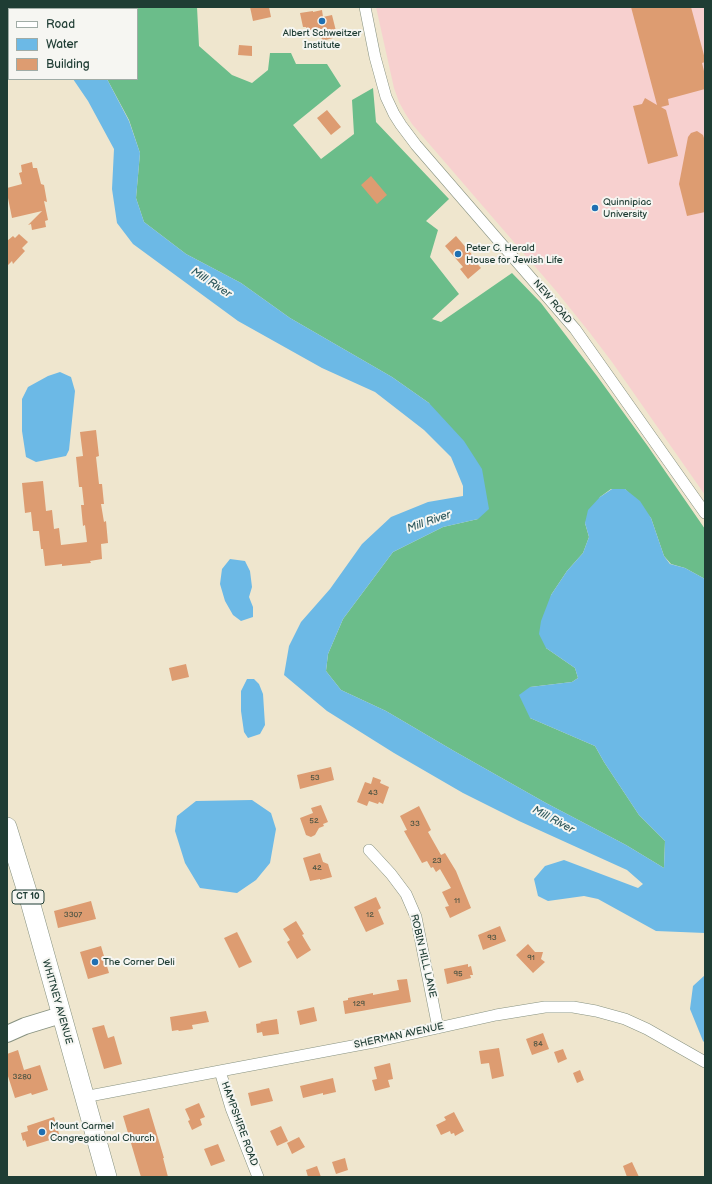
<!DOCTYPE html>
<html>
<head>
<meta charset="utf-8">
<style>
  body { margin:0 }
  #map { position:relative; width:712px; height:1184px; overflow:hidden; background:#efe6ce; font-family:"Balsamiq Sans",sans-serif }
  canvas { display:block }
  .frame { position:absolute; inset:0; border:8px solid #1f3d34; pointer-events:none }
  .legend { position:absolute; left:8px; top:8px; width:130px; height:72px; box-sizing:border-box; background:#f6f6f2; border:1px solid #a0aca6; margin:0; padding:5px 7px; list-style:none; font-size:12px; color:#1f3d34 }
  .legend li { display:flex; align-items:center; gap:8px; height:20px }
  .legend b { width:20px; border:1px solid #a0aca6 }
</style>
</head>
<body>
<div id="map">
<canvas width="712" height="1184"></canvas>
<div class="frame"></div>
<ul class="legend">
<li><b style="height:5px;background:#fff"></b>Road</li>
<li><b style="height:11px;background:#6cb9e6"></b>Water</li>
<li><b style="height:11px;background:#dd9c71"></b>Building</li>
</ul>
</div>
<script>
const c = document.querySelector('canvas').getContext('2d');
c.lineJoin = 'round';
function paint(path, color) { c.fillStyle = color; c.fill(path, 'evenodd'); }
const shape = rows => new Path2D(rows.map(r => 'M' + r).join(''));
function stroke(path, color, width, dash) { c.strokeStyle = color; c.lineWidth = width; c.lineCap = dash ? 'butt' : 'round'; c.setLineDash(dash || []); c.stroke(path); }
function drawText(font, color, halo, rows, align = 'center') {
  c.font = font + ' "Balsamiq Sans",sans-serif'; c.lineWidth = 4; c.setLineDash([]); c.textBaseline = 'middle'; c.strokeStyle = halo; c.fillStyle = color; for (const [text, x, y, turn = 0] of rows) {
    c.save(); c.translate(x, y); c.rotate((+turn || 0) * Math.PI / 180); c.textAlign = isNaN(turn) ? turn : align; if (halo) c.strokeText(text, 0, 0); c.fillText(text, 0, 0); c.restore();
  }
}
paint(shape([
  [376,7,705,7,705,495,612,362,590,333,557,292,412,124,405,113,399,102,394,88]
]), '#f7d0cf');
paint(shape([
  [53,7,197,7,199,46,232,75,252,83,268,70,270,53,291,53,296,64,327,64,341,86,293,125,321,159,354,134,352,100,373,88,376,122,449,199,426,221,438,230,430,257,459,294,432,319,441,322,512,273,541,303,597,376,647,445,705,529,705,579,685,568,671,564,664,556,651,518,625,489,611,489,600,497,585,523,589,537,583,553,567,571,551,595,546,648,575,668,578,678,572,682,530,687,530,718,595,746,604,762,639,815,665,841,664,868,626,845,546,803,454,751,386,711,341,690,326,671,328,654,343,619,393,552,443,527,478,519,429,403,392,377,290,318,241,283,186,254,144,222,136,198,140,153,129,120,107,79,137,79,137,9,55,9]
]), '#6bbd8a');
paint(shape([
  [73,79,107,79,129,121,140,153,136,198,144,222,186,254,241,283,290,318,392,377,429,403,464,441,482,469,489,509,478,519,443,527,393,552,343,619,328,654,326,671,341,690,386,711,454,751,546,803,626,845,664,868,665,841,639,815,604,762,595,746,530,718,519,695,530,687,572,682,578,678,575,668,546,648,539,634,541,621,551,595,567,571,583,553,589,537,585,523,588,510,600,497,612,489,625,489,640,501,651,518,664,556,670,564,685,568,705,579,705,933,656,931,598,899,584,896,548,901,538,896,534,879,545,866,564,860,638,888,643,884,627,870,519,821,463,793,394,753,327,711,284,675,289,646,301,622,330,589,362,544,391,517,428,502,463,496,463,486,451,457,424,430,375,392,322,368,238,321,133,244,117,223,112,189,114,149,88,101],
  [60,372,71,377,75,391,69,450,66,456,36,462,26,457,22,431,22,399,28,387,48,376],
  [230,559,245,561,250,571,252,587,249,597,253,607,253,617,241,621,233,615,225,601,220,584,222,569],
  [247,679,254,679,259,684,263,694,265,725,260,734,248,738,244,732,241,711,241,691],
  [252,800,271,813,276,829,270,863,256,880,237,893,200,888,185,863,175,831,177,816,196,801],
  [705,975,705,1043,703,1041,690,1009,693,986]
]), '#6cb9e6');
paint(shape([
  [250,7,269,7,271,17,253,21],
  [631,7,691,7,705,59,705,62,702,63,705,75,705,89,668,99,669,105,661,107,666,110,678,156,648,164,633,106,642,104,645,98,657,105],
  [322,10,323,17,332,15,336,31,331,32,333,38,322,41,320,28,307,31,306,27,303,27,300,13,313,11,313,12],
  [239,45,252,46,252,56,238,55],
  [327,110,341,127,331,135,317,118],
  [697,131,703,135,705,141,705,212,687,216,679,184,688,137,691,133],
  [32,162,33,168,37,168,41,184,44,185,47,202,44,201,48,220,45,221,46,227,32,230,31,224,28,225,42,211,12,218,7,193,7,188,22,184,19,173,22,172,21,165],
  [371,176,387,195,377,204,361,185],
  [19,234,28,242,22,248,25,251,13,264,12,261,7,266,7,241,13,236,15,238],
  [456,236,475,258,473,259,481,268,468,279,460,269,463,267,445,246],
  [96,430,99,456,96,457,99,484,102,484,104,504,101,504,104,522,106,521,108,543,101,544,102,559,90,561,91,563,62,566,62,564,45,566,43,549,41,549,39,531,33,531,31,512,25,513,22,483,43,481,46,511,52,510,54,529,59,528,61,545,87,542,85,525,83,526,81,505,84,505,82,487,79,487,76,457,83,456,80,432],
  [186,664,189,677,172,681,169,668],
  [331,767,334,780,300,789,297,775],
  [373,777,381,780,380,783,389,787,383,804,379,802,378,804,369,801,367,806,357,802,365,782,371,784],
  [321,805,328,822,323,824,324,826,319,828,315,835,311,837,306,835,300,818,313,813,311,808],
  [419,806,431,830,428,832,441,855,445,853,456,871,471,908,450,918,445,907,449,906,442,892,451,888,440,869,436,872,433,867,431,868,427,861,422,863,404,831,407,830,400,816],
  [320,853,323,862,328,864,332,877,320,880,320,879,310,881,303,858],
  [376,897,381,908,378,910,384,924,366,932,354,907],
  [91,901,96,919,58,928,54,911],
  [296,921,304,934,302,935,311,950,297,959,287,942,290,940,283,929],
  [500,926,506,941,483,950,478,935],
  [237,932,252,962,239,968,224,938],
  [528,944,535,952,543,952,541,959,545,962,533,973,516,955],
  [101,946,109,973,88,979,80,952],
  [468,964,468,967,471,966,473,975,470,975,471,978,447,984,444,969],
  [407,979,411,1002,345,1014,343,1001,348,1000,348,998,373,993,373,995,399,990,397,980],
  [314,1007,317,1021,300,1025,297,1011],
  [206,1011,209,1022,192,1025,193,1029,179,1031,178,1030,172,1031,170,1017],
  [277,1019,279,1034,263,1036,262,1032,257,1033,256,1024,261,1023,260,1022],
  [104,1025,108,1038,114,1036,122,1064,104,1069,92,1028],
  [543,1033,549,1049,532,1055,526,1039],
  [499,1048,504,1076,492,1079,489,1063,481,1064,479,1051],
  [563,1049,567,1059,558,1063,554,1052],
  [18,1050,24,1070,40,1065,48,1090,32,1095,31,1093,15,1098,7,1073,7,1054],
  [390,1063,393,1079,388,1080,390,1087,375,1091,372,1080,377,1079,374,1067],
  [580,1070,584,1080,577,1083,573,1073],
  [333,1078,336,1092,323,1095,323,1093,303,1098,300,1086],
  [269,1088,273,1101,251,1106,248,1093],
  [199,1103,205,1117,200,1119,202,1125,192,1130,188,1121,190,1120,185,1109],
  [149,1108,164,1158,163,1158,168,1177,141,1177,123,1116],
  [454,1112,464,1131,455,1136,454,1133,451,1134,450,1131,441,1135,436,1125,446,1120,444,1117],
  [54,1117,60,1137,27,1147,25,1140,23,1141,21,1133,28,1131,27,1126],
  [281,1126,288,1141,277,1146,270,1131],
  [299,1137,305,1147,292,1154,287,1143],
  [218,1144,225,1161,211,1166,204,1149],
  [345,1158,348,1170,336,1174,332,1162],
  [632,1162,639,1177,627,1177,623,1166],
  [317,1166,321,1177,308,1177,306,1170]
]), '#dd9c71');
const minor = shape([
  [365,7,375,57,386,97,394,114,401,125,416,145,575,329,705,513],
  [369,850,391,874,406,894,416,917,438,1028],
  [220,1071,231,1108,258,1177],
  [84,1097,220,1071,379,1041,496,1015,545,1007,573,1007,596,1011,625,1019,647,1029,705,1062]
]);
const secondary = shape([
  [7,1034,25,1026,61,1015]
]);
const trunk = shape([
  [7,827,29,898,107,1177]
]);
stroke(minor, '#879281', 12);
stroke(secondary, '#879281', 18);
stroke(trunk, '#879281', 20);
stroke(minor, '#fff', 11);
stroke(secondary, '#fff', 16);
stroke(trunk, '#fff', 19);
for (const [x, y, r, color] of [
  [322,21,4,"#1f6fb2"],
  [595,208,4,"#1f6fb2"],
  [458,254,4,"#1f6fb2"],
  [95,962,4,"#1f6fb2"],
  [42,1132,4,"#1f6fb2"]
]) { const dot = new Path2D(); dot.arc(x, y, r, 0, 2 * Math.PI); c.fillStyle = color; c.fill(dot); stroke(dot, '#f6f6f2', 1.5); }
drawText('8px', '#4e5543', null, [
  ["53",315,778],
  ["43",373,793],
  ["52",314,821],
  ["33",415,824],
  ["23",437,861],
  ["42",317,868],
  ["11",457,901],
  ["3307",73,915],
  ["12",370,915],
  ["93",492,938],
  ["91",531,958],
  ["95",458,974],
  ["129",359,1004],
  ["84",538,1044],
  ["3280",22,1077]
]);
for (const [x, y, w] of [
  [28,897,32]
]) { const box = new Path2D(); box.roundRect(x - w / 2, y - 7, w, 14, 3); c.fillStyle = '#f6f6f2'; c.fill(box); stroke(box, '#1f3d34', 1); }
drawText('bold 9px', '#1f3d34', null, [
  ["CT 10",28,897]
]);
drawText('10px', '#1f3d34', '#f6f6f2', [
  ["Albert Schweitzer",322,33,"center"],
  ["Institute",322,45,"center"],
  ["Quinnipiac",603,202],
  ["University",603,214],
  ["Peter C. Herald",466,248],
  ["House for Jewish Life",466,260],
  ["The Corner Deli",103,962],
  ["Mount Carmel",50,1126],
  ["Congregational Church",50,1138]
], 'left');
drawText('10px', '#1f3d34', '#f6f6f2', [
  ["NEW ROAD",552,302,50],
  ["ROBIN HILL LANE",423,956,77],
  ["WHITNEY AVENUE",57,1002,74],
  ["SHERMAN AVENUE",399,1036,-12],
  ["HAMPSHIRE ROAD",239,1124,70]
]);
drawText('italic 11px', '#325c60', '#f6f6f2', [
  ["Mill River",211,283,33],
  ["Mill River",429,522,-19],
  ["Mill River",553,820,28]
]);
</script>
</body>
</html>
